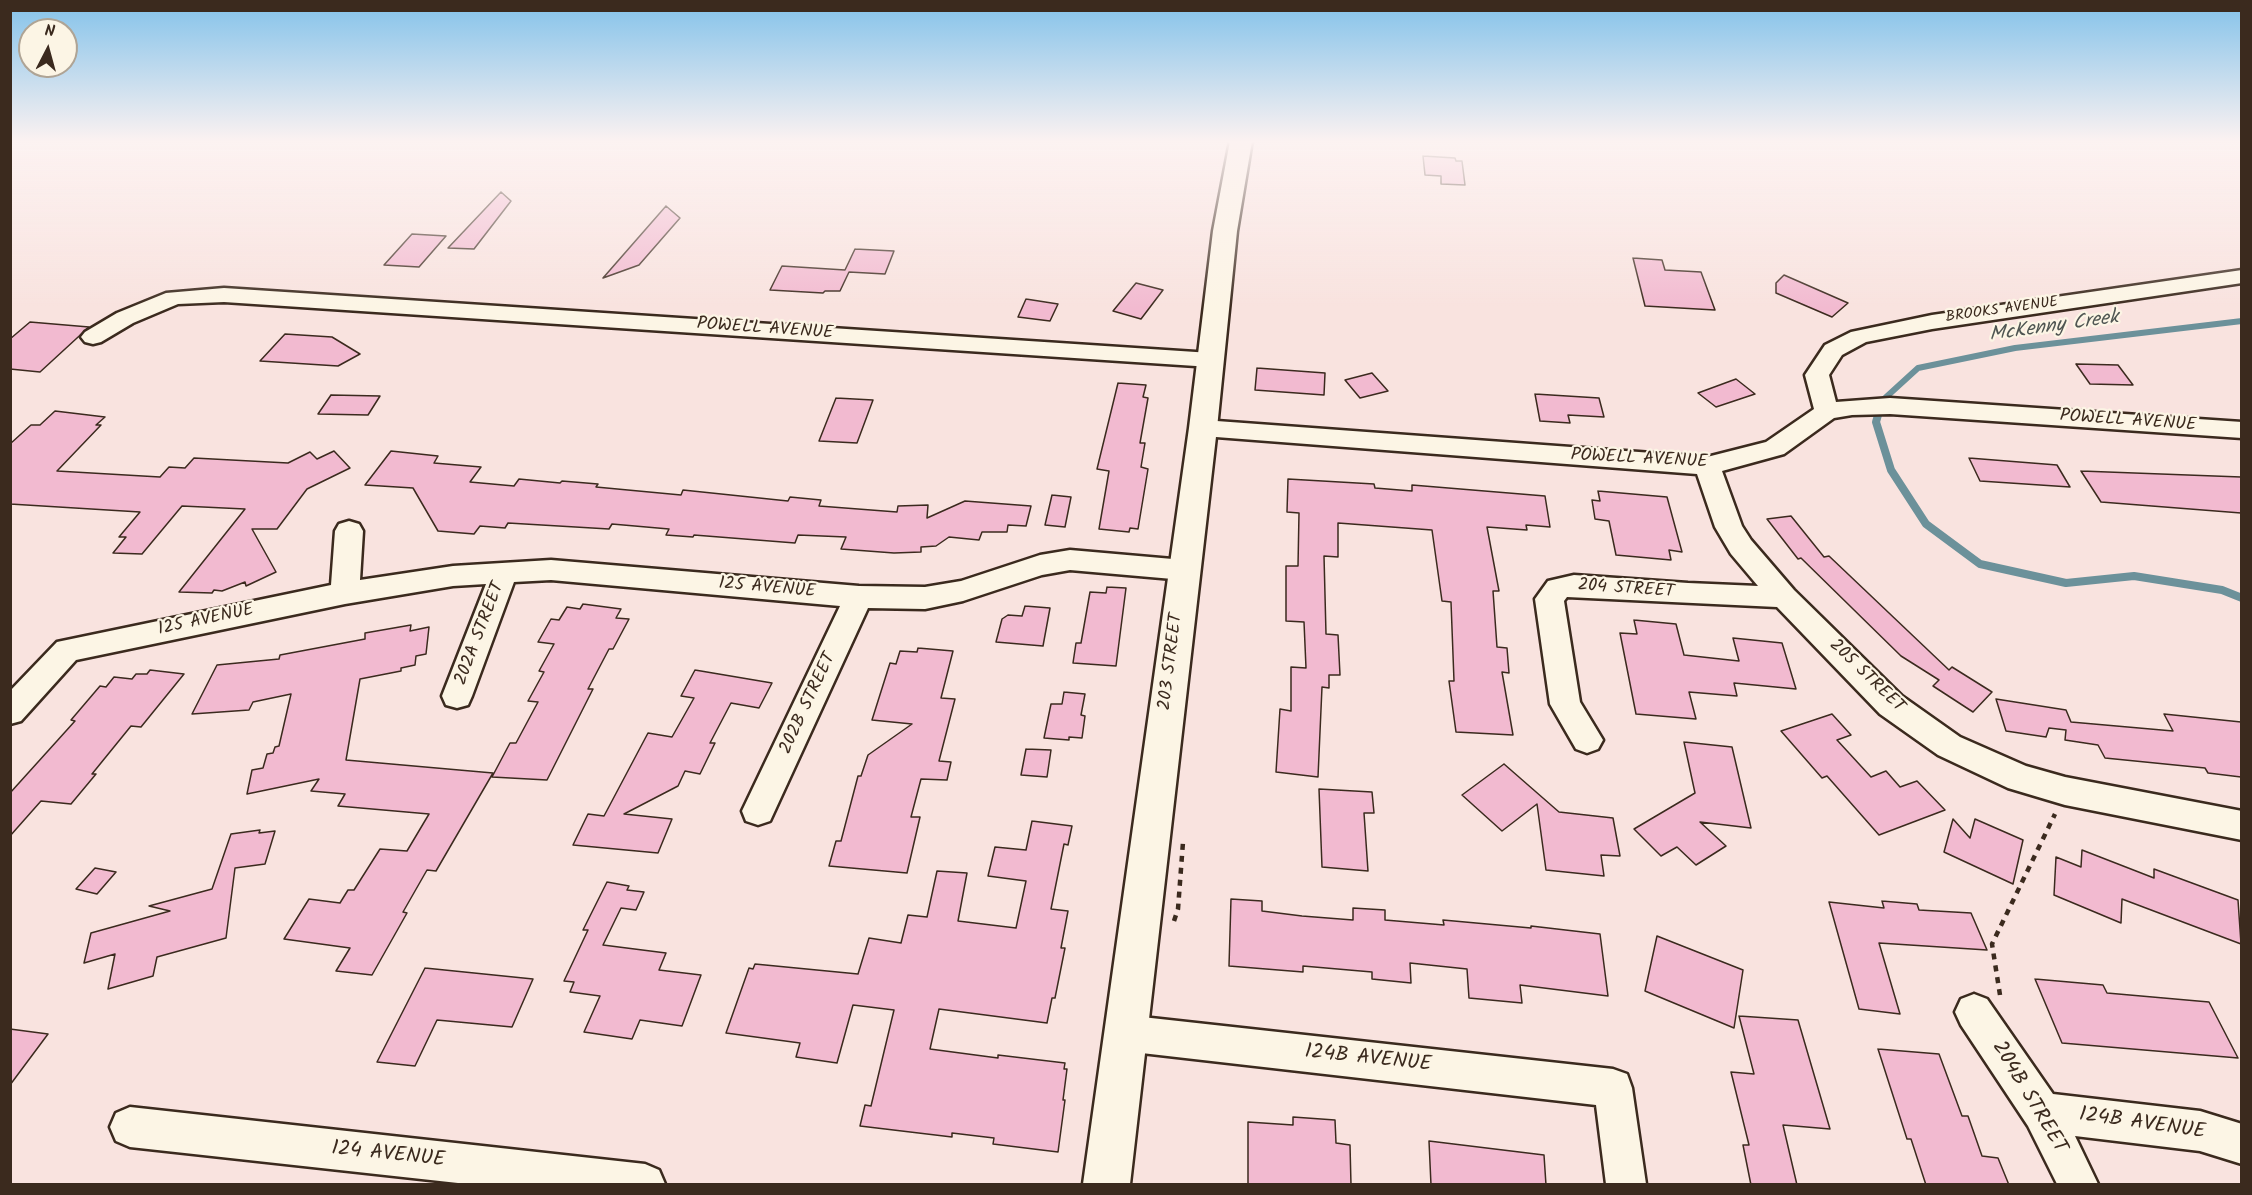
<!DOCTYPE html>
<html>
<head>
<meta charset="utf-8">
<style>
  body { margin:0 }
  #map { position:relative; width:2252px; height:1195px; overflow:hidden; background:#f9e3df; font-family:Kalam,sans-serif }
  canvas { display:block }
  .frame { position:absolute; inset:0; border:12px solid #3b2a1e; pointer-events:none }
  .north { position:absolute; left:18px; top:18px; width:60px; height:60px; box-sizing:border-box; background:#fcf5e5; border:2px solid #afa495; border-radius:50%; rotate:6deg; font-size:16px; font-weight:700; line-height:24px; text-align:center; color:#3b2a1e }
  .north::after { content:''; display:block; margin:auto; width:21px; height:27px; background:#3b2a1e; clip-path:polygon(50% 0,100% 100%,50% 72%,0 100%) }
</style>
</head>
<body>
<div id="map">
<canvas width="2252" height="1195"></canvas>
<div class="frame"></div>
<div class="north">N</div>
</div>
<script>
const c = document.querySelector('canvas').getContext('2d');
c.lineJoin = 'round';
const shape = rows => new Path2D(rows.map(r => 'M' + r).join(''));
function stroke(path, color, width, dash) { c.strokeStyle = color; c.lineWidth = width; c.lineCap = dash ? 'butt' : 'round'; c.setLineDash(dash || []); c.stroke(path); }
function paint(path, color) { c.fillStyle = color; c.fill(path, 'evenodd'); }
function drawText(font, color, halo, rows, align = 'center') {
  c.font = font + ' Kalam,sans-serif'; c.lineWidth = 4.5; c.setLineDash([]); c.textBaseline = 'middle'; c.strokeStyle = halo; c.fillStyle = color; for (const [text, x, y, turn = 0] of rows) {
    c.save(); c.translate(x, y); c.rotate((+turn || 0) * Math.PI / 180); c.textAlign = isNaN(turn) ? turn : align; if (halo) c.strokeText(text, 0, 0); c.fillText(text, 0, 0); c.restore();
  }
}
stroke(shape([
  [1884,399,1918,368,2015,348,2242,321]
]), '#6c919a', 6);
stroke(shape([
  [1878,415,1876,422,1891,470,1926,524,1980,564,2066,583,2134,576,2222,590,2242,598]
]), '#6c919a', 8);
const building = shape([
  [1423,156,1455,158,1456,161,1462,161,1465,185,1441,184,1441,176,1425,175,1423,156],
  [501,192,511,201,474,249,448,248,501,192],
  [666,206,680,218,639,265,603,278,666,206],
  [412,234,446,236,419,267,384,265,412,234],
  [855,249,894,251,885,274,849,272,840,291,825,291,823,293,770,290,782,266,845,270,855,249],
  [1633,258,1662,260,1665,270,1701,272,1715,310,1645,306,1633,258],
  [1784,275,1848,303,1832,317,1776,293,1776,283,1784,275],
  [1136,283,1163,290,1141,319,1113,311,1136,283],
  [1026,299,1058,304,1050,321,1018,317,1026,299],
  [30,322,89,327,40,372,10,369,10,339,30,322],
  [285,334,332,337,360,354,338,366,260,361,285,334],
  [2076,364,2118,365,2133,385,2090,384,2076,364],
  [1257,368,1325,373,1324,395,1255,390,1257,368],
  [1372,373,1388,391,1360,398,1345,380,1372,373],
  [1736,379,1755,394,1716,407,1698,393,1736,379],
  [1118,383,1146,385,1143,397,1148,398,1140,443,1145,443,1141,467,1148,469,1138,529,1130,528,1129,532,1099,529,1109,471,1097,469,1118,383],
  [1535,394,1599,398,1604,417,1568,415,1570,423,1540,421,1535,394],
  [331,395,380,396,368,415,318,414,331,395],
  [836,398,873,400,857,443,819,441,836,398],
  [55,411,105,417,96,425,101,425,57,471,160,477,169,467,185,468,194,458,288,463,310,452,317,459,334,451,350,468,307,489,277,529,252,529,276,572,246,586,245,582,222,591,214,590,212,593,179,592,245,509,182,506,142,554,113,553,126,537,119,537,140,512,10,504,10,444,31,425,40,425,55,411],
  [391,451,438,456,434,463,481,467,470,482,514,486,519,479,560,483,562,481,598,484,596,487,681,495,683,490,788,501,790,497,821,500,819,506,897,512,898,506,928,505,927,518,965,501,1031,506,1026,526,1008,525,1007,532,982,532,979,540,949,537,936,546,921,547,921,552,894,553,841,549,846,537,798,535,795,543,694,535,693,537,666,535,669,529,612,524,609,529,508,523,505,528,480,526,474,534,438,531,413,488,365,485,391,451],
  [1969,458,2057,465,2070,487,1980,481,1969,458],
  [2081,471,2241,477,2241,513,2101,502,2081,471],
  [1288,479,1374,484,1375,488,1412,491,1412,485,1545,496,1550,527,1526,525,1527,530,1487,527,1499,591,1493,591,1497,647,1507,648,1509,673,1502,672,1513,735,1456,732,1449,681,1454,681,1451,602,1442,601,1432,530,1338,523,1338,557,1324,556,1326,634,1338,635,1340,675,1329,675,1329,688,1322,687,1318,777,1276,772,1280,709,1291,711,1291,667,1306,668,1304,622,1286,621,1286,566,1298,566,1299,513,1287,512,1288,479],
  [1598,491,1667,497,1682,552,1669,550,1671,560,1616,555,1609,521,1595,519,1592,500,1600,501,1598,491],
  [1052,495,1071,497,1065,527,1045,525,1052,495],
  [1791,516,1824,557,1829,556,1949,670,1952,667,1992,692,1973,712,1933,686,1939,680,1901,656,1801,558,1798,559,1767,519,1791,516],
  [1107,587,1126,588,1116,666,1073,663,1076,643,1081,643,1090,592,1106,593,1107,587],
  [583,604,621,609,616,618,629,619,613,649,609,649,588,689,593,689,547,780,492,777,510,743,516,743,538,702,528,701,544,672,539,671,554,644,538,642,551,619,559,620,567,607,580,609,583,604],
  [1025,606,1050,608,1043,646,996,642,1002,619,1008,615,1022,616,1025,606],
  [1634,620,1676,624,1684,655,1739,661,1733,638,1782,643,1796,689,1734,683,1737,696,1689,692,1696,719,1636,714,1620,633,1637,634,1634,620],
  [411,625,410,631,429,627,426,654,416,656,415,665,401,668,401,671,360,679,346,760,493,773,436,871,427,870,403,912,407,913,372,975,336,971,350,948,284,939,309,899,340,903,348,890,354,890,380,849,407,851,429,814,338,806,345,794,311,791,319,779,247,794,252,770,263,768,267,754,273,753,275,747,279,746,291,694,253,702,249,710,192,714,217,665,279,659,280,655,365,639,365,633,411,625],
  [918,648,953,651,941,698,955,699,939,761,951,762,947,780,921,779,911,817,920,817,907,873,829,866,836,841,841,841,858,776,861,776,868,755,912,724,872,720,890,663,896,664,900,651,917,652,918,648],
  [150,670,184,674,141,727,131,726,92,774,96,774,71,804,41,801,10,836,10,793,75,721,71,720,100,686,106,687,114,677,132,679,136,674,147,674,150,670],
  [695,670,772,683,759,708,731,703,710,743,715,743,700,774,685,771,678,786,624,814,672,819,658,853,573,845,588,814,604,816,648,733,672,737,694,698,681,696,695,670],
  [1064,692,1085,694,1081,715,1085,716,1082,738,1069,737,1069,740,1044,738,1051,704,1062,704,1064,692],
  [1996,699,2066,710,2071,722,2173,731,2164,714,2241,722,2241,777,2208,773,2205,768,2105,758,2098,745,2065,740,2066,730,2049,728,2046,737,2006,731,1996,699],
  [1832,714,1851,735,1837,740,1871,777,1886,771,1900,787,1917,781,1945,810,1879,835,1827,776,1822,778,1781,731,1832,714],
  [1684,742,1732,747,1751,828,1700,822,1726,846,1696,865,1677,847,1661,856,1634,829,1695,793,1684,742],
  [1026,749,1051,750,1047,777,1021,775,1026,749],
  [1504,764,1559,812,1613,818,1620,856,1601,855,1604,876,1546,870,1537,804,1502,831,1462,795,1504,764],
  [1319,789,1372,792,1374,813,1364,813,1368,871,1322,867,1319,789],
  [1953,819,1970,838,1975,819,2023,840,2013,884,1944,852,1953,819],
  [1032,821,1072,826,1068,845,1064,844,1051,909,1068,911,1061,948,1065,948,1055,998,1052,998,1047,1023,939,1009,930,1049,998,1058,998,1055,1065,1063,1064,1069,1067,1069,1063,1100,1065,1100,1058,1152,993,1144,994,1138,952,1133,952,1137,860,1126,865,1105,871,1106,894,1010,853,1005,837,1063,796,1057,800,1043,726,1033,749,968,753,969,755,964,858,974,869,938,901,943,908,915,927,917,937,871,967,873,958,921,1016,928,1026,881,988,876,995,847,1026,850,1032,821],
  [260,830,259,833,275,831,265,864,235,868,226,938,157,957,153,976,108,989,115,954,84,963,91,933,170,911,149,906,212,889,231,834,260,830],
  [2082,850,2154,878,2154,869,2238,900,2241,944,2122,899,2121,923,2054,895,2056,857,2081,867,2082,850],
  [95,868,116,872,97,894,76,889,95,868],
  [607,882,629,886,627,890,644,892,636,910,621,908,603,945,666,953,659,970,701,975,682,1026,640,1020,632,1039,584,1032,600,996,570,992,574,982,564,981,588,930,583,930,607,882],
  [1231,899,1262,901,1262,911,1302,916,1353,920,1353,908,1385,910,1385,920,1444,925,1443,920,1531,928,1531,926,1600,934,1608,996,1520,985,1522,1003,1469,998,1467,969,1410,963,1411,983,1372,979,1372,972,1303,966,1303,972,1229,966,1231,899],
  [1882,901,1917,904,1919,910,1971,913,1987,950,1879,943,1900,1014,1859,1009,1829,902,1884,908,1882,901],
  [1657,936,1743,970,1734,1028,1645,991,1657,936],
  [425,968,533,979,512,1027,437,1020,415,1066,377,1062,425,968],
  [2035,979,2103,985,2107,993,2209,1002,2238,1058,2062,1043,2035,979],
  [1739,1016,1798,1020,1830,1129,1783,1125,1797,1185,1751,1185,1743,1145,1749,1145,1731,1072,1754,1074,1739,1016],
  [10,1029,48,1034,10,1085,10,1029],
  [1878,1049,1939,1054,1962,1116,1968,1116,1982,1156,1998,1158,2009,1185,1926,1185,1911,1139,1907,1139,1878,1049],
  [1293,1117,1335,1120,1336,1143,1350,1145,1351,1185,1248,1185,1248,1122,1293,1125,1293,1117],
  [1429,1141,1544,1155,1546,1185,1431,1185,1429,1141]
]);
paint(building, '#f2bad0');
stroke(building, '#3b2a1e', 1.5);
const street = shape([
  [2242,270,2242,283,1932,329,1866,342,1842,355,1829,375,1836,402,1890,398,2242,422,2242,438,1890,414,1852,415,1834,418,1784,454,1722,471,1742,526,1751,540,1794,590,1902,696,1960,737,2026,766,2065,777,2242,811,2242,840,2065,805,2008,788,1938,755,1880,714,1777,607,1567,597,1564,601,1580,702,1603,740,1598,749,1587,753,1576,749,1550,704,1535,599,1548,581,1574,575,1688,583,1758,586,1731,554,1715,527,1697,474,1203,436,1194,434,1191,428,1194,422,1203,420,1707,457,1766,442,1814,409,1805,375,1825,345,1851,332,1932,315,2242,270],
  [224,288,1211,353,1219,355,1223,360,1219,365,1211,367,224,302,178,304,133,323,101,342,93,344,85,342,81,337,85,332,117,313,166,293,224,288],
  [349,521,359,524,363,531,360,580,453,566,551,560,859,586,925,587,961,581,1040,555,1070,550,1184,560,1194,563,1198,570,1194,577,1184,580,1070,570,1042,575,963,601,925,609,868,608,770,821,758,825,746,821,742,811,840,606,551,580,514,582,472,696,468,705,457,708,446,705,442,696,486,584,453,586,345,604,76,660,21,721,10,724,10,691,57,642,331,585,335,531,339,524,349,521],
  [1974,994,1987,999,2053,1094,2200,1111,2242,1124,2242,1164,2200,1151,2075,1136,2098,1184,2057,1184,2028,1126,1961,1025,1955,1012,1961,999,1974,994],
  [1124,1015,1613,1069,1627,1074,1632,1088,1646,1184,1606,1184,1596,1105,1124,1051,1111,1046,1105,1033,1111,1020,1124,1015],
  [130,1107,645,1164,659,1170,665,1184,467,1184,130,1147,116,1141,110,1127,116,1113,130,1107]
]);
const secondary = shape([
  [1230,141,1252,141,1237,231,1217,428,1130,1184,1083,1184,1189,428,1213,231,1230,141]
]);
stroke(street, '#3b2a1e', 5);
stroke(secondary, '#3b2a1e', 5);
stroke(shape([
  [1174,921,1178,909,1183,842],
  [2000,995,1992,944,2055,814]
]), '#3b2a1e', 4.5, [6, 6]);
paint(street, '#fcf5e5');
paint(secondary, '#fcf5e5');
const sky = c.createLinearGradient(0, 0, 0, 308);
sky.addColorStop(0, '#83c2ea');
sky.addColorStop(0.46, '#fcf2f1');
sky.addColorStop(1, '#fcf2f100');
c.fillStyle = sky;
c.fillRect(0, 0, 2252, 308);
drawText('15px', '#3b2a1e', '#fcf5e5', [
  ["BROOKS AVENUE",2002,311,-8]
]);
drawText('18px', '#3b2a1e', '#fcf5e5', [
  ["POWELL AVENUE",765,330,4],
  ["POWELL AVENUE",2128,422,4],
  ["POWELL AVENUE",1639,460,3],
  ["125 AVENUE",767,589,5],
  ["204 STREET",1626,590,4],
  ["125 AVENUE",206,621,-12],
  ["202A STREET",481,634,-69],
  ["203 STREET",1172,662,-83],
  ["205 STREET",1866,677,44],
  ["202B STREET",809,704,-65]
]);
drawText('italic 20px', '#4f5552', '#fcf5e5', [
  ["McKenny Creek",2054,328,-8]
]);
drawText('21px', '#3b2a1e', '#fcf5e5', [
  ["124B AVENUE",1368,1060,6],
  ["204B STREET",2028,1098,59],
  ["124B AVENUE",2142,1125,8],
  ["124 AVENUE",388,1156,6]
]);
</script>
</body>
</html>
